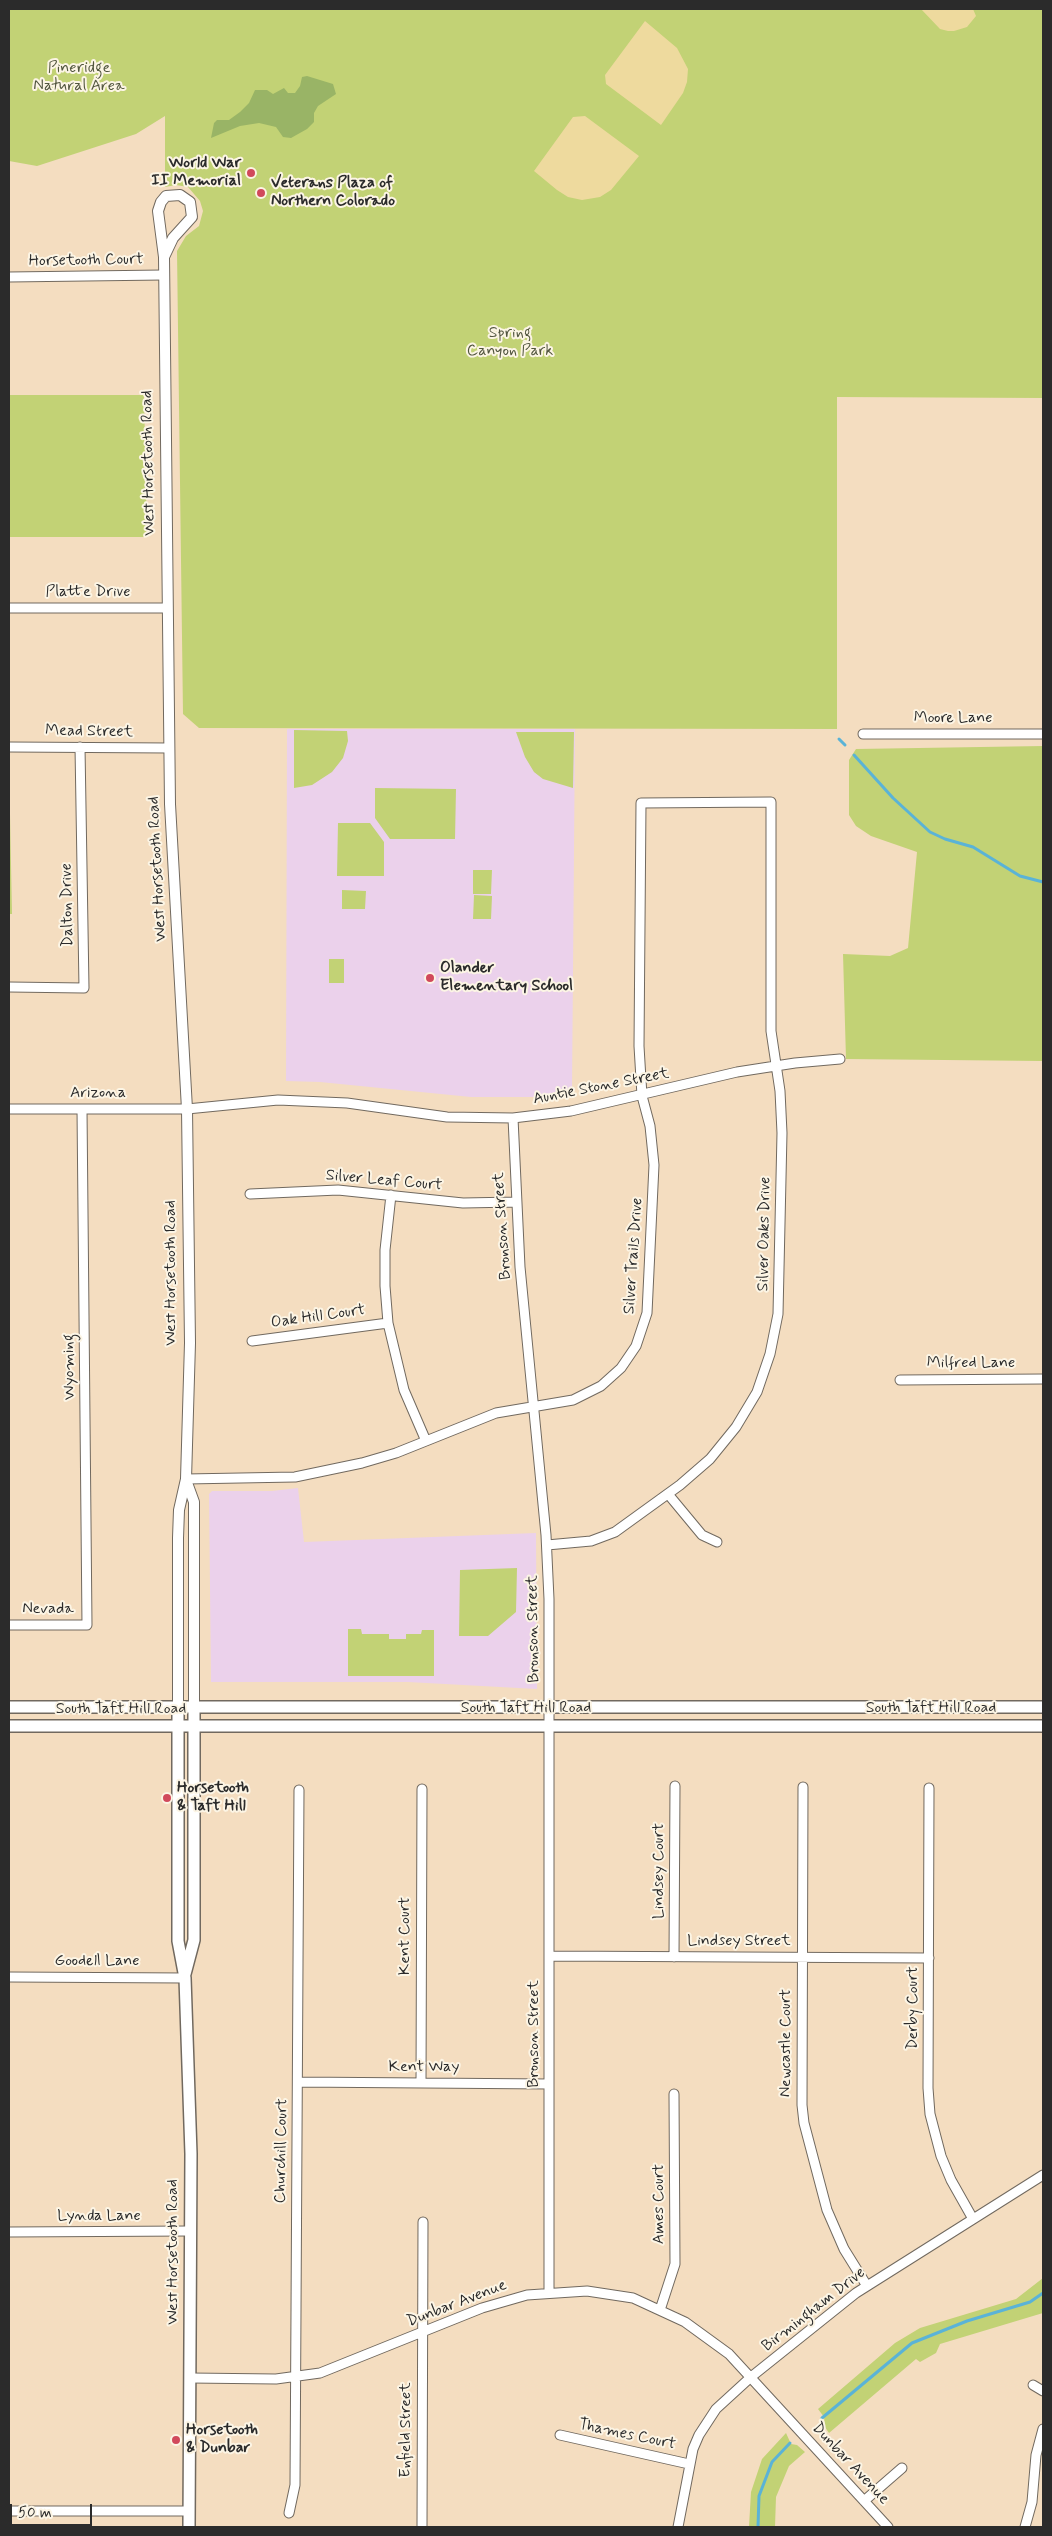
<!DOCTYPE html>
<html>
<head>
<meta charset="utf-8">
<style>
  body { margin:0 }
  #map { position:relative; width:1052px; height:2536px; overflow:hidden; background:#f4ddc0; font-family:Mynerve,sans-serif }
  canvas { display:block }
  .frame { position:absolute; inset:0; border:10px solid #2b2b2b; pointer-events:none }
  .scale { position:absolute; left:10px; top:2504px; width:82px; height:22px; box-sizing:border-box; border:2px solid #2b2b2b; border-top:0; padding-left:6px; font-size:15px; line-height:18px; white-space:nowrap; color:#2b2b2b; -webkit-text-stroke:4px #fcf5e5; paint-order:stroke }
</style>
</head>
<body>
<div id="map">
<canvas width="1052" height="2536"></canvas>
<div class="frame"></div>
<div class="scale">50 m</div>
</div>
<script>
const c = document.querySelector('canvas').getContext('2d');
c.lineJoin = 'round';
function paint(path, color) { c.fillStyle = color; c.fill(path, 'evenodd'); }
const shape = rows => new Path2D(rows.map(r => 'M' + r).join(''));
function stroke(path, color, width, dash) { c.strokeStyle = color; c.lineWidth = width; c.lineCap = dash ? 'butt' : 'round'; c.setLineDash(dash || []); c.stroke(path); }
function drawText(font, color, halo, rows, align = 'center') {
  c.font = font + ' Mynerve,sans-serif'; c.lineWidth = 4; c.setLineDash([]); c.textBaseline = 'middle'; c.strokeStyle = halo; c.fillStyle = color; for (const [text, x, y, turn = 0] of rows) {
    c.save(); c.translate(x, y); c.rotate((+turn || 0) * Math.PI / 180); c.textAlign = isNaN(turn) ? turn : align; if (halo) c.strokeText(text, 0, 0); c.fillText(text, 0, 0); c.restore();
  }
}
paint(shape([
  [287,729,575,729,572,1090,536,1097,471,1097,320,1082,286,1081],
  [298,1488,304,1542,536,1533,537,1689,408,1682,211,1682,209,1494,212,1491,272,1491]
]), '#ebd1eb');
paint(shape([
  [9,9,1043,9,1043,398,837,397,837,729,199,728,183,714,177,251,186,236,199,226,203,211,200,201,188,187,176,185,165,187,165,116,136,134,37,166,9,161],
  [9,395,144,395,147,537,9,537],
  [294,730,347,731,348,741,343,758,332,772,312,785,294,788],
  [516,732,574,732,573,788,543,779,534,772,525,757],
  [1043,746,1043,1061,846,1059,843,954,890,956,908,948,917,852,871,836,856,826,849,815,849,760,856,749],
  [375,788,456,789,455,839,390,839,375,818],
  [9,814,10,814,12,914,9,914],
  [338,823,370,823,384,842,384,876,337,876],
  [473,870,492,870,491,894,473,894],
  [342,890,366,891,365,909,342,909],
  [474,895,492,896,491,919,473,919],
  [329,959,344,959,344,983,329,983],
  [517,1568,516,1612,488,1636,459,1636,460,1570],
  [348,1629,361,1629,362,1634,389,1634,389,1639,406,1639,406,1634,421,1634,422,1630,434,1630,434,1676,348,1676],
  [1043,2278,1043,2313,940,2344,936,2353,920,2362,916,2359,829,2433,825,2427,824,2417,818,2409,895,2343,920,2328,1016,2299],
  [786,2433,791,2444,797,2445,805,2452,789,2466,776,2497,775,2527,749,2527,751,2492,762,2459]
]), '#c2d275');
paint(shape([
  [307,76,333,84,336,94,318,106,314,113,314,122,307,129,291,138,283,137,276,127,259,123,240,126,211,138,214,123,217,120,229,120,240,112,249,103,255,90,267,90,273,94,284,88,288,93,295,93,300,86,302,77]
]), '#99b466');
paint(shape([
  [921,9,973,9,976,16,967,27,954,31,948,31,940,29],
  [645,21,677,48,688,69,687,82,683,93,661,125,606,84,605,75],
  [585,116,639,156,611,190,600,197,582,200,568,197,557,190,534,171,573,117]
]), '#eeda9e');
stroke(shape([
  [839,739,845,745],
  [854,755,893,798,930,832,945,839,973,847,1020,876,1043,882],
  [822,2418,912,2343,967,2321,1030,2302,1043,2293],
  [758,2527,759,2496,772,2462,790,2443]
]), '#5ab3d7', 3);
const minor = shape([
  [9,277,163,275],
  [9,608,167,608],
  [863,734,1043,734],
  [9,747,169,748],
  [9,987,84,988,80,747],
  [9,1109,187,1109,278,1100,347,1103,447,1117,513,1118,571,1111,737,1072,795,1063,840,1059],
  [513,1118,520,1267,546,1535,549,1599,549,2292],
  [250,1194,338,1190,463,1203,516,1202],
  [391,1195,385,1250,385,1286,388,1323,404,1390,426,1441],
  [252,1341,388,1323],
  [900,1380,1043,1379],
  [186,1479,295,1477,362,1463,396,1453,496,1413,573,1400,601,1386,621,1368,636,1346,647,1313,654,1165,650,1126,642,1096,639,1046,641,803,771,802,771,1031,780,1091,782,1133,778,1314,770,1354,757,1392,736,1427,710,1459,680,1485,615,1532,591,1541,547,1545],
  [668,1494,702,1535,717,1542],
  [9,1625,87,1625,82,1109],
  [803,1787,802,2105,804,2123,827,2210,844,2249,867,2286],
  [929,1788,928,2088,930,2114,941,2156,951,2180,973,2219],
  [550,1956,929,1958],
  [674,1957,675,1786],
  [9,1977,185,1978],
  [298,2082,549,2084],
  [421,2083,422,1789],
  [9,2232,190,2231],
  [660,2310,675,2264,674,2094],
  [190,2378,276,2379,320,2373,482,2308,527,2295,587,2291,633,2298,685,2322,729,2354,888,2527],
  [1033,2385,1043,2391],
  [560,2435,689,2464],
  [864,2501,902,2468],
  [9,2511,189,2511],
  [289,2513,295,2485,299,1790],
  [422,2527,423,2222],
  [678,2527,693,2449,699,2435,716,2409,751,2377,856,2293,1043,2175],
  [1025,2527,1032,2502,1036,2455,1043,2429]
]);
const tertiary = shape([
  [164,257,173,238,192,217,190,202,180,195,166,196,161,202,158,211,164,257,170,804,187,1109,190,1343,186,1479,179,1510,178,1538,178,1707],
  [186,1480,194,1502,194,1707]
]);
const secondary = shape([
  [9,1707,1043,1707],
  [178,1707,178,1941,185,1978,191,2154,189,2527],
  [9,1726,1043,1726],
  [185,1974,194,1940,194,1707]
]);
stroke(minor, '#71695f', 11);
stroke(tertiary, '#71695f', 12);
stroke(secondary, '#71695f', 14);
stroke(minor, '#fff', 9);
stroke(tertiary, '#fff', 10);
stroke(secondary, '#fff', 11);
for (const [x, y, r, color] of [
  [251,173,5,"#d1495b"],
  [261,193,5,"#d1495b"],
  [430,978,5,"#d1495b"],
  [167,1798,5,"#d1495b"],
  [176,2440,5,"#d1495b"]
]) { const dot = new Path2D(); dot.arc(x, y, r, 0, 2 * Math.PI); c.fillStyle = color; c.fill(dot); stroke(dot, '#fcf5e5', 2); }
drawText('16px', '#51553e', '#fcf5e5', [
  ["Pineridge",79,69],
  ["Natural Area",79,87],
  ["Spring",510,334],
  ["Canyon Park",510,352]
]);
drawText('bold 16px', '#2b2b2b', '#fcf5e5', [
  ["World War",241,164,"right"],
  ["II Memorial",241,182,"right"],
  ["Veterans Plaza of",271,184],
  ["Northern Colorado",271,202],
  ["Olander",440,969],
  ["Elementary School",440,987],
  ["Horsetooth",177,1789],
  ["& Taft Hill",177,1807],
  ["Horsetooth",186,2431],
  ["& Dunbar",186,2449]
], 'left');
drawText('16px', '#2b2b2b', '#fcf5e5', [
  ["Horsetooth Court",86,261,-1],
  ["West Horsetooth Road",149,463,-91],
  ["Platte Drive",88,593],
  ["Moore Lane",953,719],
  ["Mead Street",89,732,1],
  ["West Horsetooth Road",158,869,-93],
  ["Dalton Drive",68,905,-91],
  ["Auntie Stone Street",601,1087,-11],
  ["Arizona",98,1094],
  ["Silver Leaf Court",384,1181,5],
  ["Bronson Street",503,1226,-94],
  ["Silver Oaks Drive",765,1234,-89],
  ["Silver Trails Drive",634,1256,-86],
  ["West Horsetooth Road",172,1273,-90],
  ["Oak Hill Court",318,1317,-8],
  ["Milfred Lane",971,1364],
  ["Wyoming",70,1367,-91],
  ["Nevada",48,1610],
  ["Bronson Street",534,1629,-91],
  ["South Taft Hill Road",526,1709],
  ["South Taft Hill Road",931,1709],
  ["South Taft Hill Road",121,1710],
  ["Lindsey Court",660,1871,-90],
  ["Kent Court",406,1936,-90],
  ["Lindsey Street",739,1942],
  ["Goodell Lane",97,1962],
  ["Derby Court",914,2008,-90],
  ["Bronson Street",535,2034,-90],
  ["Newcastle Court",787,2043,-90],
  ["Kent Way",424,2068],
  ["Churchill Court",282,2151,-89],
  ["Ames Court",660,2204,-90],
  ["Lynda Lane",99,2217],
  ["West Horsetooth Road",174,2252,-90],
  ["Dunbar Avenue",457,2304,-21],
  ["Birmingham Drive",814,2310,-38],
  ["Enfield Street",407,2430,-90],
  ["Thames Court",627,2435,12],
  ["Dunbar Avenue",850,2464,47]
]);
</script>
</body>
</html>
